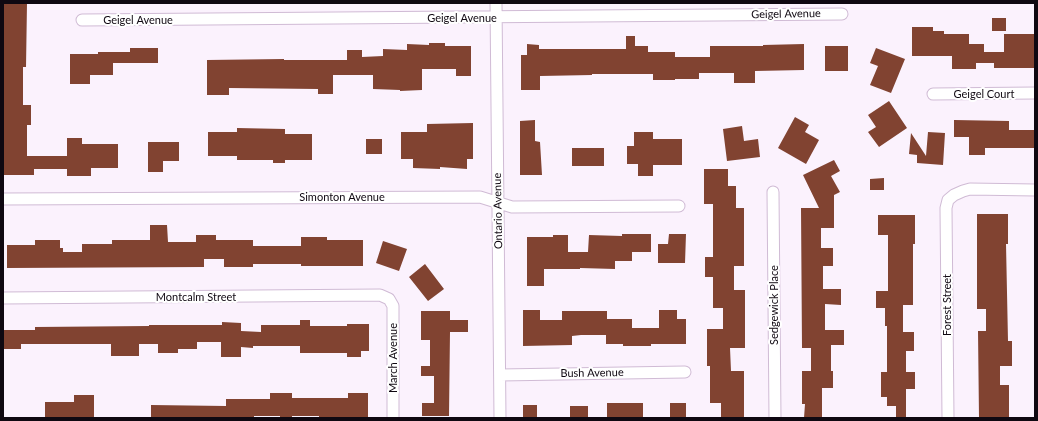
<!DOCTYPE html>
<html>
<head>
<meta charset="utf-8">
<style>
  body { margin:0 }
  #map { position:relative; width:1038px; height:421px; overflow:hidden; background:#fbf2fd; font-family:Lato,sans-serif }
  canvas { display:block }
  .frame { position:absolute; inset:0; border:4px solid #0f0811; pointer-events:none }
</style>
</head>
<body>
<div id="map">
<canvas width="1038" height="421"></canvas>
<div class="frame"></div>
</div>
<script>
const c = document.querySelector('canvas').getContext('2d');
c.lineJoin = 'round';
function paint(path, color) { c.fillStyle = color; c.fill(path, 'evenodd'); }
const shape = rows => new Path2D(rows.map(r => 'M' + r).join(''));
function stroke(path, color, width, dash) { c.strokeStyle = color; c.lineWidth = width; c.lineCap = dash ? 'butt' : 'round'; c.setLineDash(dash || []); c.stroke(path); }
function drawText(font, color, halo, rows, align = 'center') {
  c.font = font + ' Lato,sans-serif'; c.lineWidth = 4; c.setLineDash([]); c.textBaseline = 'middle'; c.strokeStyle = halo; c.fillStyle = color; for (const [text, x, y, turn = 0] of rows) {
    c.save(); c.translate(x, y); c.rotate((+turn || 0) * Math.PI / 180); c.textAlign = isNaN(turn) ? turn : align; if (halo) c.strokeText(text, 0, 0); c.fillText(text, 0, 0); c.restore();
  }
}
paint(shape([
  [3,3,27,3,26,67,23,67,23,105,31,105,31,125,27,125,27,156,67,156,67,138,82,138,82,144,118,144,118,168,91,168,91,176,67,176,67,169,34,169,34,175,3,175],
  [992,18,1006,18,1006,31,992,31],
  [912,27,933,27,933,31,944,31,944,34,969,34,969,44,984,44,984,52,1004,52,1004,34,1035,34,1035,68,994,68,994,63,976,63,976,69,952,69,952,56,912,56],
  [626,36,635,36,635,46,648,46,648,52,675,52,675,57,710,57,710,46,763,46,763,45,804,44,804,70,755,71,755,83,734,83,734,73,699,73,699,79,675,79,675,80,653,80,653,74,592,74,592,75,540,76,540,90,521,90,521,55,527,55,527,44,539,45,539,49,626,49],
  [429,43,445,43,445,46,471,46,471,76,456,76,456,69,422,69,422,90,400,91,400,90,373,89,373,75,333,75,333,94,318,94,318,89,229,88,229,95,207,95,207,60,284,59,284,60,347,60,347,50,362,50,362,57,383,56,383,49,407,50,407,44,429,45],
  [825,46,848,46,848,71,825,71],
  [130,48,158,48,158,63,113,63,113,75,90,75,90,84,70,84,70,54,98,54,98,52,130,52],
  [876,48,905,59,891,93,870,85,878,66,870,63],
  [889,101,907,128,879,147,868,132,876,127,868,115],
  [795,117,809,125,805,132,819,140,806,164,778,148],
  [535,120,535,141,540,142,542,175,520,175,520,121],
  [954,120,1009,121,1009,130,1035,130,1035,148,985,148,985,155,969,155,969,137,954,137],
  [473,123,473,159,467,159,467,169,440,167,440,169,413,168,413,159,401,159,401,132,427,132,427,124],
  [742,126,744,141,758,139,760,157,727,161,723,129],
  [237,128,285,129,285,134,312,134,312,160,285,160,285,163,273,163,273,160,237,160,237,156,208,156,208,132,237,132],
  [634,132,653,132,653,139,682,139,682,165,653,165,653,176,638,176,638,164,627,164,627,146,634,146],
  [928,132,945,133,943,165,917,163,917,155,909,154,911,133,926,156],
  [366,139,382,139,382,154,366,154],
  [148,142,179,142,179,161,163,161,163,172,148,172],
  [572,148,604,148,604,166,572,166],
  [834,160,840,171,831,176,840,192,834,195,834,228,821,228,821,248,833,248,833,266,823,266,823,289,841,289,841,305,825,304,825,330,844,330,844,345,831,345,831,371,833,371,833,388,822,388,822,418,804,418,805,404,802,404,802,371,811,371,811,348,802,348,801,208,819,208,803,175],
  [704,169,728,169,728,186,736,186,736,208,744,208,744,266,734,266,734,290,745,290,745,348,730,348,731,371,744,371,744,418,721,418,721,403,710,403,710,366,707,366,707,329,723,329,723,308,713,308,713,277,705,277,705,257,713,257,713,204,704,204],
  [884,178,884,190,870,190,870,179],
  [977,214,1008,214,1008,244,1006,244,1008,341,1012,341,1012,366,1000,366,1000,385,1009,385,1009,418,979,418,978,331,986,331,986,309,977,309],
  [878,215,915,215,915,244,913,244,913,305,903,305,903,332,914,332,914,351,906,351,906,372,915,372,915,389,906,389,906,418,896,418,896,406,887,406,887,397,881,397,881,372,887,372,887,326,885,326,885,308,876,308,876,291,888,291,888,235,878,235],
  [150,225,167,225,168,242,196,242,196,235,216,235,216,240,253,240,253,246,301,246,301,237,327,237,327,240,363,240,363,266,301,266,301,264,253,264,253,267,224,267,224,259,204,259,204,267,7,268,7,245,35,245,35,240,60,240,60,248,63,248,63,252,82,252,82,244,112,244,112,240,150,240],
  [622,234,651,234,651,252,632,252,632,261,615,261,615,269,580,268,580,269,544,269,544,286,527,286,527,237,553,237,553,235,568,235,568,252,588,252,589,235,622,236],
  [669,234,686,234,685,263,658,263,658,244,668,244],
  [383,241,407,249,399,271,376,263],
  [425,264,444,289,428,301,409,277],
  [523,310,540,310,540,320,562,320,562,311,607,311,607,319,632,319,632,328,659,328,659,310,677,310,677,319,686,319,686,344,651,344,651,346,623,346,623,344,606,344,606,335,581,335,572,336,572,345,523,346],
  [421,311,450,311,450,320,468,320,468,332,450,332,449,416,422,416,422,403,434,403,434,376,421,376,421,366,430,366,430,340,421,340],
  [300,320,310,320,310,326,347,326,347,324,369,324,369,351,361,351,361,357,347,357,347,353,300,353,300,346,253,346,253,348,241,347,241,357,221,357,221,342,197,342,197,349,178,349,178,353,158,353,158,344,139,344,139,356,111,356,111,344,21,344,21,349,3,349,3,330,35,330,35,327,149,326,149,325,222,325,222,322,241,323,241,331,261,332,261,325,300,325],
  [270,393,292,393,292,398,348,398,348,393,368,393,368,418,319,418,319,416,292,416,292,418,280,418,280,416,254,416,254,418,151,418,151,405,226,406,226,399,270,399],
  [74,395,94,395,94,418,45,418,45,402,74,402],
  [607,403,643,403,643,418,607,418],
  [670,403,686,403,686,418,670,418],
  [523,405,537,405,537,418,523,418],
  [570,406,588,406,588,418,570,418]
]), '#814331');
const minor = shape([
  [496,3,500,418],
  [82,20,842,14],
  [933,94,1035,93],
  [773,192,775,418],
  [3,199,480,197,512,207,679,206],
  [3,298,380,295,389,299,393,306,393,418],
  [500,375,685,372],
  [948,418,946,208,948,200,954,195,963,191,970,189,1035,190]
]);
stroke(minor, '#d0bbd5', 13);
stroke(minor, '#fff', 11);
drawText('11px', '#0f0811', '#fff', [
  ["Geigel Avenue",786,14,-1],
  ["Geigel Avenue",462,18],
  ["Geigel Avenue",138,20],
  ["Geigel Court",984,94],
  ["Simonton Avenue",342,197],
  ["Ontario Avenue",498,211,-91],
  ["Montcalm Street",196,297],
  ["Sedgewick Place",774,305,-90],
  ["Forest Street",947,305,-90],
  ["March Avenue",393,358,-90],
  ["Bush Avenue",592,373,-1]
]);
</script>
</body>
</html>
